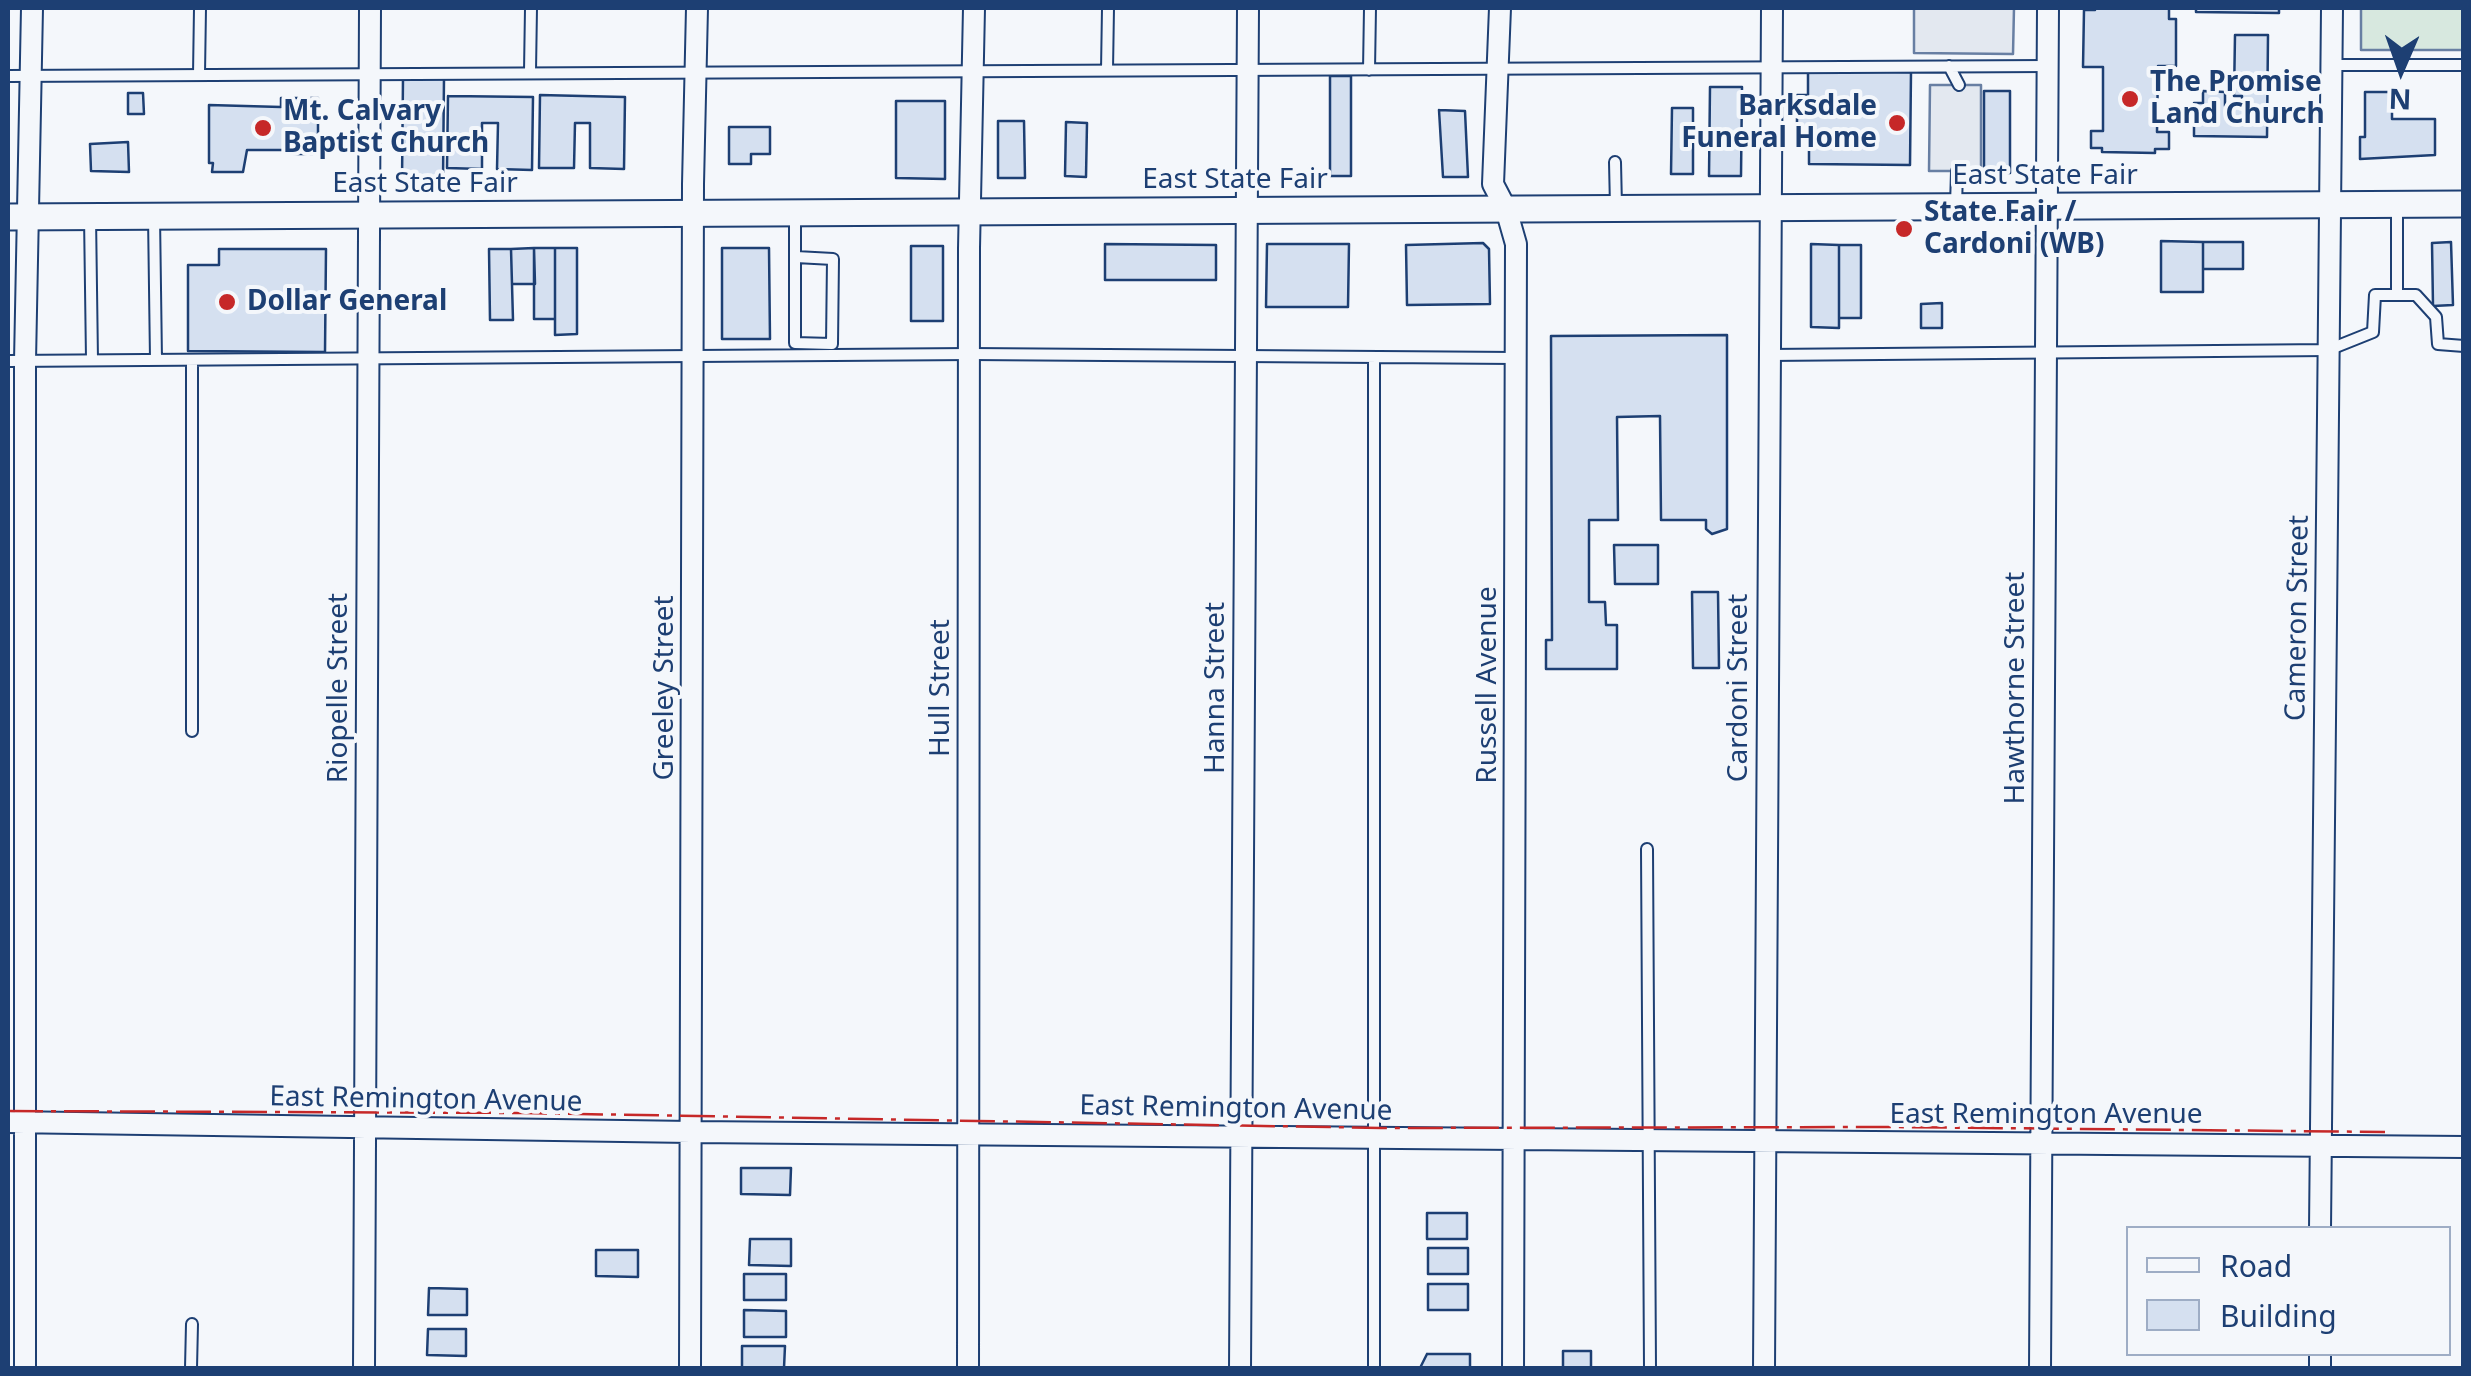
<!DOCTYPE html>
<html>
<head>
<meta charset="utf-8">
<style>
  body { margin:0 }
  #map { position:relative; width:2471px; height:1376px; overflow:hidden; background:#f4f7fb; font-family:"Noto Sans",sans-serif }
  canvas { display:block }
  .frame { position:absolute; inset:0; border:10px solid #1d3f73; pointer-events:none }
  .legend { position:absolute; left:2126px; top:1226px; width:325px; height:130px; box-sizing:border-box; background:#f4f7fb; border:2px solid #9eadc5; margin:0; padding:12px 18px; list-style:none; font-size:30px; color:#1d3f73 }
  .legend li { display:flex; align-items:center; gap:20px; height:50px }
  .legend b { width:50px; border:2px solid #9eadc5 }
  .north { position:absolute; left:2351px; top:20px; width:100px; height:100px; -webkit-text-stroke:8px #f4f7fb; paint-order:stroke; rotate:182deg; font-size:28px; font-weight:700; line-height:40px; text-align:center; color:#1d3f73 }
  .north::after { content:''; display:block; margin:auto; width:35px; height:45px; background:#1d3f73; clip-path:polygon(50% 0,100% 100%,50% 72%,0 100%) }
</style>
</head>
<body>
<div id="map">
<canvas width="2471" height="1376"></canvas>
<div class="frame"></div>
<ul class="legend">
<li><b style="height:12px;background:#f4f7fb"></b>Road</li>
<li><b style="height:28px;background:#d5e0f0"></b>Building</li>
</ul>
<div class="north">N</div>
</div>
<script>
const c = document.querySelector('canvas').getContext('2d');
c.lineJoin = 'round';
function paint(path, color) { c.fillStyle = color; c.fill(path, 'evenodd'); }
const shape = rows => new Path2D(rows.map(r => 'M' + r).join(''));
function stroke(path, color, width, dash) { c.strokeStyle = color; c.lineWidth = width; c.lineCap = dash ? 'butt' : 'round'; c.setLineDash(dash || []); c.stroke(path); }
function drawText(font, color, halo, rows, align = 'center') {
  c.font = font + ' "Noto Sans",sans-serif'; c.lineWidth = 8; c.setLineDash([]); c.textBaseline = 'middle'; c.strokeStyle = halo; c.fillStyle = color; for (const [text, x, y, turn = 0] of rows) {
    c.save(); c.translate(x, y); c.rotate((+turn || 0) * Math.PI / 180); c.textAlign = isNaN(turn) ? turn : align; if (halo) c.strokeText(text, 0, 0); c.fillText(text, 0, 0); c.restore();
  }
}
const green = shape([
  [2361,8,2463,8,2463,50,2361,50,2361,8]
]);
paint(green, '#d7e8df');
stroke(green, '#687fa3', 2.5);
const parking = shape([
  [1914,8,2014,8,2013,54,1914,53,1914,8],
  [1930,85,1981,85,1981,171,1929,171,1930,85]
]);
paint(parking, '#e3e8f0');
stroke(parking, '#687fa3', 2.5);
const building = shape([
  [2095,8,2169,8,2169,19,2176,19,2176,66,2158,66,2157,132,2169,132,2169,149,2155,149,2155,153,2102,152,2102,148,2091,148,2091,131,2103,131,2103,67,2083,67,2084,10,2095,10,2095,8],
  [2196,8,2279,8,2279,13,2196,12,2196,8],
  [2235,35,2268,35,2267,137,2194,136,2194,103,2203,103,2203,91,2225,92,2225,106,2242,106,2242,96,2234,96,2235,35],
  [1808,71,1911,72,1910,165,1809,164,1809,144,1797,144,1797,95,1808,95,1808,71],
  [1330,76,1351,76,1351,176,1330,176,1330,76],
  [403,78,444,78,443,181,402,181,403,78],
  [1710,87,1742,87,1741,176,1709,176,1710,87],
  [1984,91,2010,91,2010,173,1984,173,1984,91],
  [2365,92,2392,92,2392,119,2435,119,2435,155,2360,159,2360,137,2365,137,2365,92],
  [128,93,143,93,144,114,128,114,128,93],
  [540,95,625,97,624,169,590,168,590,123,575,123,574,168,539,168,540,95],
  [448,96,533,97,532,170,497,169,498,123,482,123,482,169,447,168,448,96],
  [281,98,318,98,318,154,293,154,293,150,247,150,243,172,212,172,213,163,209,163,209,105,281,107,281,98],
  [896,101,945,101,945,179,896,178,896,101],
  [1672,108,1693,108,1693,174,1671,174,1672,108],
  [1439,110,1465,111,1468,177,1443,177,1439,110],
  [998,121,1024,121,1025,178,998,178,998,121],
  [1066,122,1087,123,1086,177,1065,176,1066,122],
  [729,127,770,127,770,154,751,154,751,164,729,164,729,127],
  [128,142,129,172,91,171,90,144,128,142],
  [2161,241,2203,242,2203,292,2161,292,2161,241],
  [2203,242,2243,242,2243,269,2203,269,2203,242],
  [2451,242,2453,305,2433,306,2432,243,2451,242],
  [1483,243,1489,249,1490,304,1407,305,1406,245,1483,243],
  [1105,244,1216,245,1216,280,1105,280,1105,244],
  [1267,244,1349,244,1348,307,1266,307,1267,244],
  [1811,244,1839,245,1839,328,1811,327,1811,244],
  [1839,245,1861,245,1861,318,1839,318,1839,245],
  [911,246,943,246,943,321,911,321,911,246],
  [534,248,555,248,555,319,534,319,534,248],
  [534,248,535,284,512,284,511,249,534,248],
  [555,248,577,248,577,334,555,335,555,248],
  [722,248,769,248,770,339,722,339,722,248],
  [219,249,326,249,325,352,188,351,188,265,219,265,219,249],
  [489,249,511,249,513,320,490,320,489,249],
  [1942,303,1942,328,1921,328,1921,304,1942,303],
  [1727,335,1727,529,1712,534,1706,529,1706,520,1661,520,1660,416,1617,417,1618,520,1589,520,1589,602,1605,602,1606,625,1617,625,1617,669,1546,669,1546,640,1552,640,1551,336,1727,335],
  [1614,545,1658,545,1658,584,1615,584,1614,545],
  [1692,592,1718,592,1719,668,1693,668,1692,592],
  [741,1168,791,1168,790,1195,741,1194,741,1168],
  [1427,1213,1467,1213,1467,1239,1427,1239,1427,1213],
  [750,1239,791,1239,791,1266,749,1265,750,1239],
  [1428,1248,1468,1248,1468,1274,1428,1274,1428,1248],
  [596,1250,638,1250,638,1277,596,1276,596,1250],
  [744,1274,786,1274,786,1300,744,1300,744,1274],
  [1428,1284,1468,1284,1468,1310,1428,1310,1428,1284],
  [429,1288,467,1289,467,1315,428,1315,429,1288],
  [744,1310,786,1311,786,1337,744,1337,744,1310],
  [428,1329,466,1329,466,1356,427,1355,428,1329],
  [742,1346,785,1346,784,1368,742,1368,742,1346],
  [1563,1351,1591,1351,1591,1368,1563,1368,1563,1351],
  [1427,1354,1470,1354,1470,1368,1420,1368,1427,1354]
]);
paint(building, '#d5e0f0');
stroke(building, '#1d3f73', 2.5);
const service = shape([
  [2331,65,2464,65],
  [1949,66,1959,85],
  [1107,70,1108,8],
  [1369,70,1370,8],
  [530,71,531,8],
  [199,74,200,8],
  [8,76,2048,66],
  [1615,162,1616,207],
  [1956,206,1957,171],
  [795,214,795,343,832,344,833,259,796,257],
  [90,216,92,360],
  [154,216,156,360],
  [2397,295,2397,206],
  [1769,355,2328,350,2373,332,2375,295,2416,295,2436,317,2438,344,2464,346],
  [192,360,192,731],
  [8,361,971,354,1515,358],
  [1647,849,1650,1368],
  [191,1368,192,1324],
  [1374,1368,1374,358]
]);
const minor = shape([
  [1500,8,1493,184,1506,209,1516,244,1513,1368],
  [8,1122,691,1132,2464,1147],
  [2320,1228,2332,8],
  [2320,1354,2320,1368],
  [25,1368,25,361,32,8],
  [364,1368,370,8],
  [690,1368,693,184,697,8],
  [968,1368,969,248,974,8],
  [1240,1368,1248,8],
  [1764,1368,1772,8],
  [2040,1368,2048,8]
]);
const tertiary = shape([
  [8,217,2464,204]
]);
stroke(service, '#1d3f73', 14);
stroke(minor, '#1d3f73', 24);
stroke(tertiary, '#1d3f73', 29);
stroke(service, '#f4f7fb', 10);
stroke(minor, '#f4f7fb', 20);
stroke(tertiary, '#f4f7fb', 25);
stroke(shape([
  [8,1111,524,1113,1381,1128,1890,1127,2385,1132]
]), '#c62828', 2.5, [35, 8, 5, 8]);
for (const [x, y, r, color] of [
  [2130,99,10,"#c62828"],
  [1897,123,10,"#c62828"],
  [263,128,10,"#c62828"],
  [1904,229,10,"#c62828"],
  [227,302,10,"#c62828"]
]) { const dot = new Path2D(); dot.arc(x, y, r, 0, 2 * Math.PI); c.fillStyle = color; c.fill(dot); stroke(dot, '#f4f7fb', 4); }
drawText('bold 28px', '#1d3f73', '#f4f7fb', [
  ["The Promise",2150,83],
  ["Land Church",2150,115],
  ["Barksdale",1877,107,"right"],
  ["Funeral Home",1877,139,"right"],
  ["Mt. Calvary",283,112],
  ["Baptist Church",283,144],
  ["State Fair /",1924,213],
  ["Cardoni (WB)",1924,245],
  ["Dollar General",247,302]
], 'left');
drawText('28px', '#1d3f73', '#f4f7fb', [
  ["East State Fair",2045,176],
  ["East State Fair",1235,180],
  ["East State Fair",425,184],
  ["Cameron Street",2298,618,-89],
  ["Russell Avenue",1488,685,-90],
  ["Riopelle Street",339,688,-90],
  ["Greeley Street",665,688,-90],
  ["Hull Street",941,688,-90],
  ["Hanna Street",1216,688,-90],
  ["Cardoni Street",1739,688,-90],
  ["Hawthorne Street",2016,688,-90],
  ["East Remington Avenue",426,1100,1],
  ["East Remington Avenue",1236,1109,1],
  ["East Remington Avenue",2046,1115]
]);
</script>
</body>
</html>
